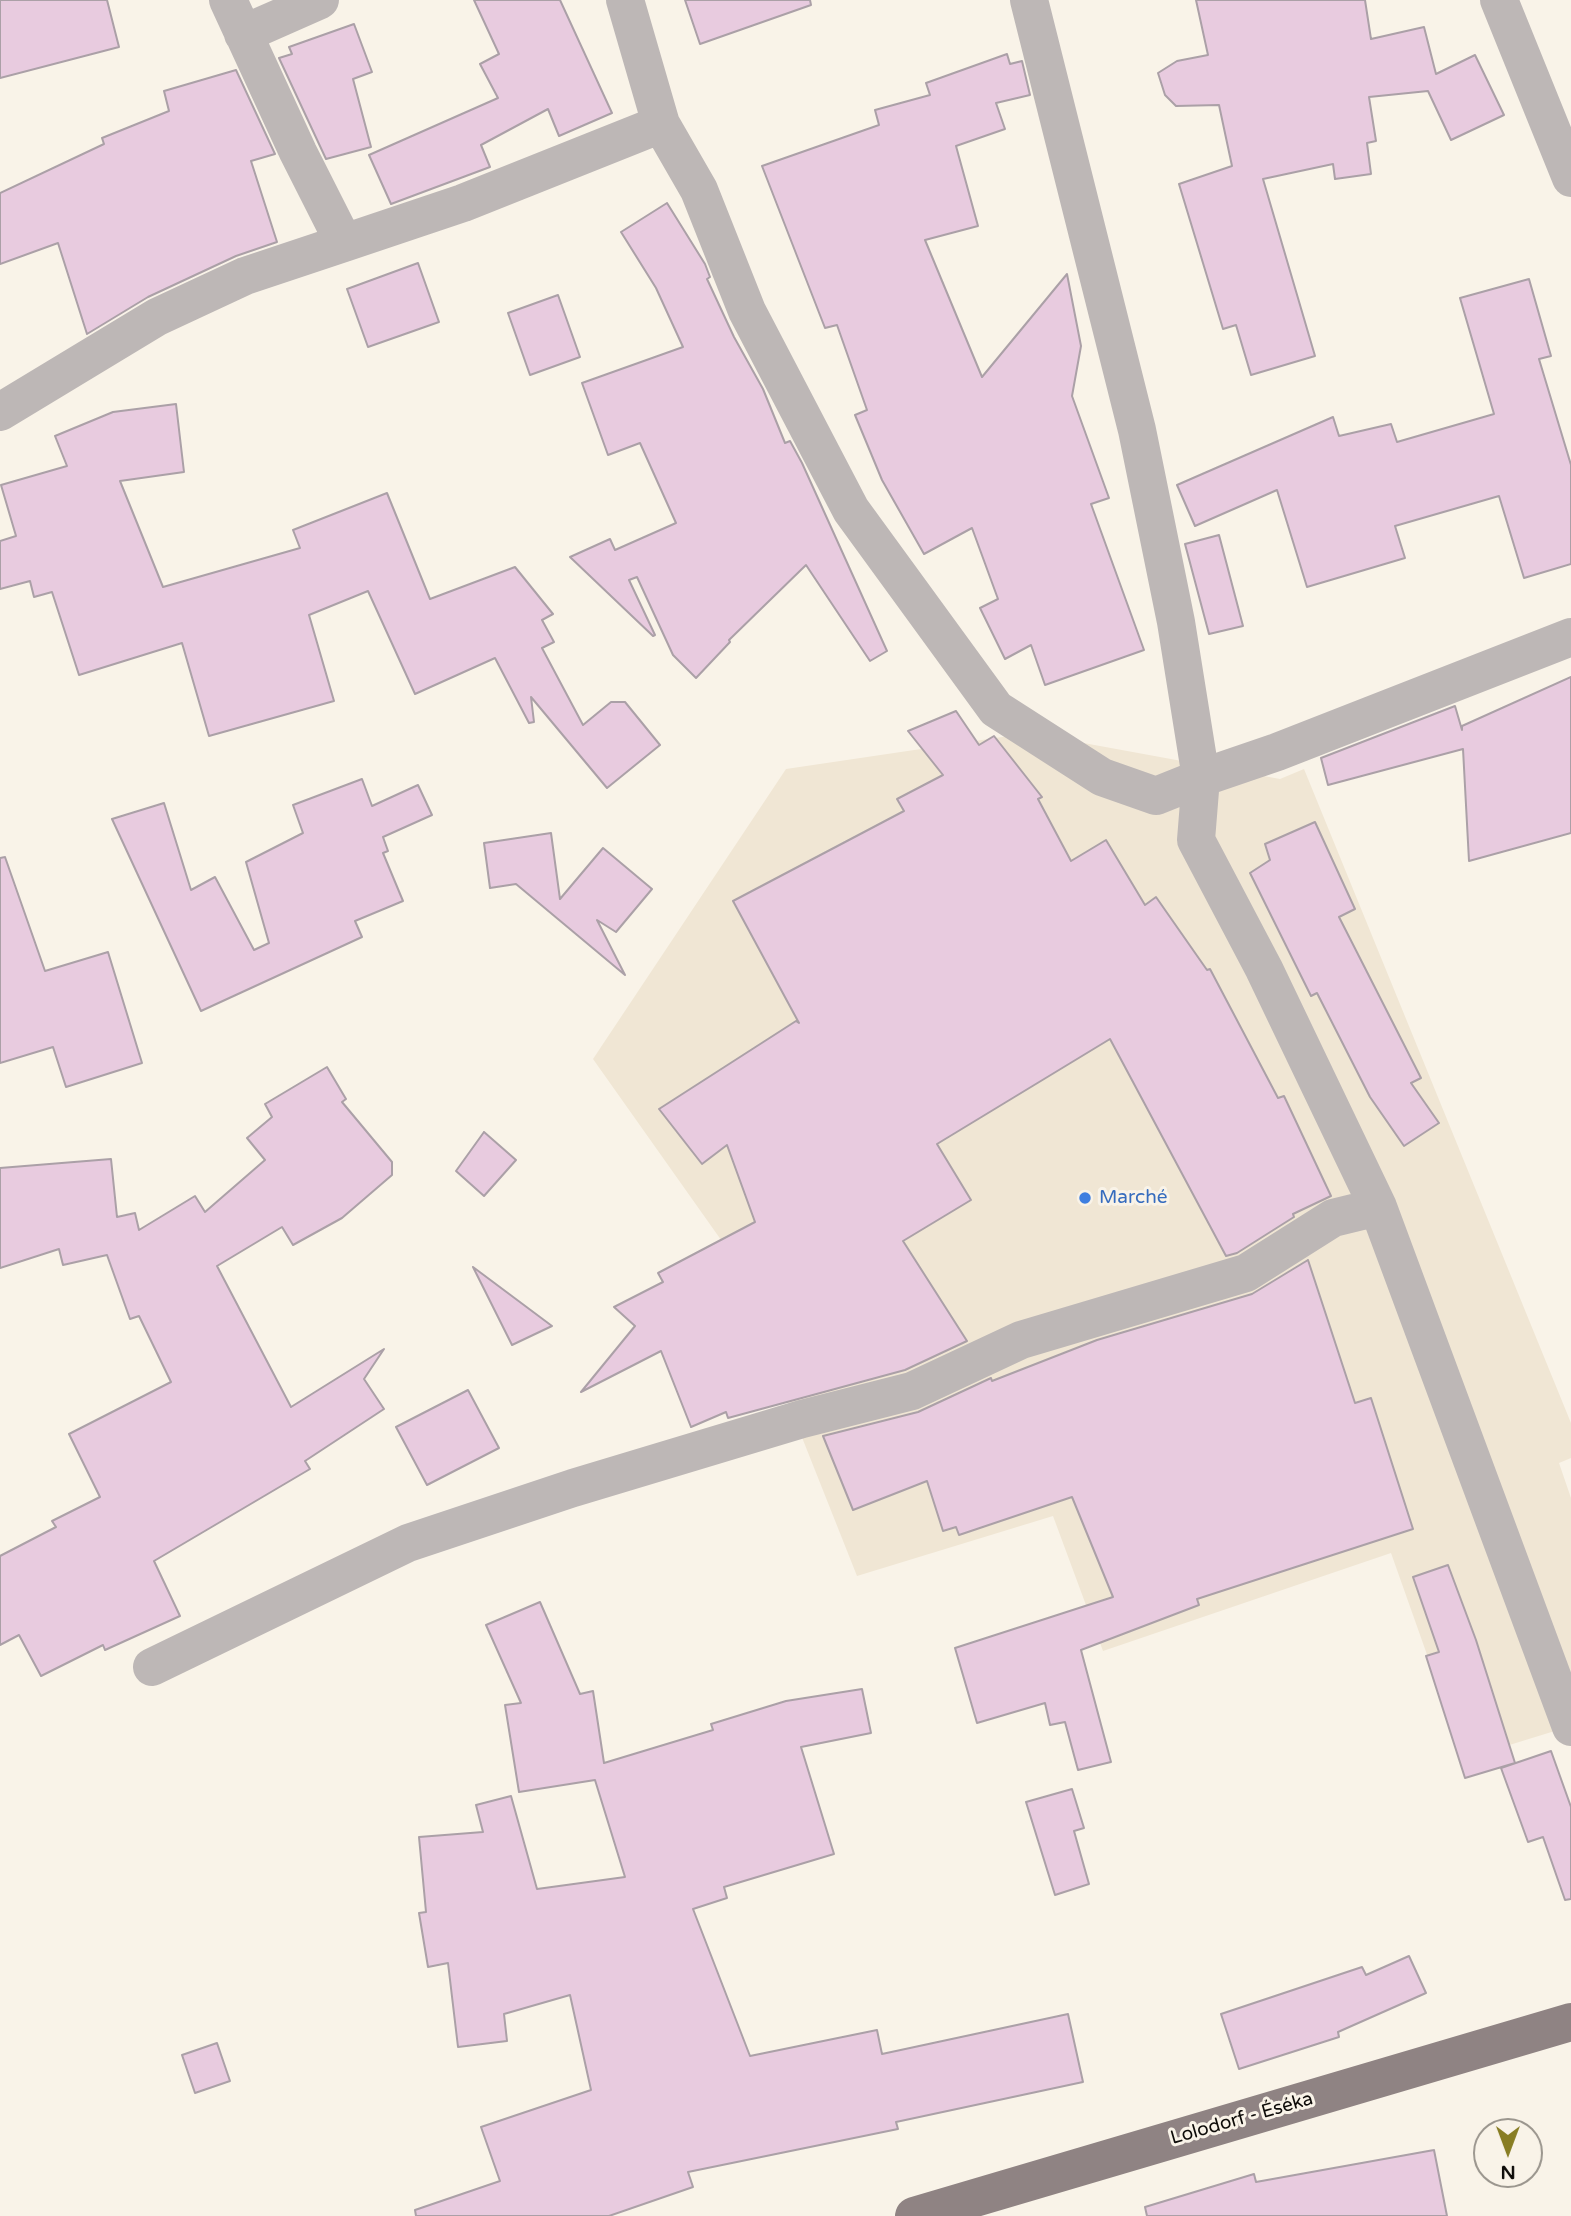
<!DOCTYPE html>
<html>
<head>
<meta charset="utf-8">
<style>
  body { margin:0 }
  #map { position:relative; width:1571px; height:2216px; overflow:hidden; background:#f9f3e8; font-family:"Varela Round",sans-serif }
  canvas { display:block }
  .north { position:absolute; left:1473px; top:2118px; width:70px; height:70px; box-sizing:border-box; background:#f9f3e8; border:2px solid #9b968e; border-radius:50%; rotate:180deg; font-size:19px; font-weight:700; line-height:28px; text-align:center; color:#0d0b08 }
  .north::after { content:''; display:block; margin:auto; width:24px; height:32px; background:#887d23; clip-path:polygon(50% 0,100% 100%,50% 72%,0 100%) }
</style>
</head>
<body>
<div id="map">
<canvas width="1571" height="2216"></canvas>
<div class="north">N</div>
</div>
<script>
const c = document.querySelector('canvas').getContext('2d');
c.lineJoin = 'round';
function paint(path, color) { c.fillStyle = color; c.fill(path, 'evenodd'); }
const shape = rows => new Path2D(rows.map(r => 'M' + r).join(''));
function stroke(path, color, width, dash) { c.strokeStyle = color; c.lineWidth = width; c.lineCap = dash ? 'butt' : 'round'; c.setLineDash(dash || []); c.stroke(path); }
function drawText(font, color, halo, rows, align = 'center') {
  c.font = font + ' "Varela Round",sans-serif'; c.lineWidth = 6; c.setLineDash([]); c.textBaseline = 'middle'; c.strokeStyle = halo; c.fillStyle = color; for (const [text, x, y, turn = 0] of rows) {
    c.save(); c.translate(x, y); c.rotate((+turn || 0) * Math.PI / 180); c.textAlign = isNaN(turn) ? turn : align; if (halo) c.strokeText(text, 0, 0); c.fillText(text, 0, 0); c.restore();
  }
}
paint(shape([
  [1029,733,1280,779,1304,769,1571,1423,1571,1458,1559,1463,1571,1498,1571,1726,1464,1759,1391,1553,1103,1651,1053,1516,857,1576,780,1382,789,1336,593,1059,786,769]
]), '#f0e6d4');
const building = shape([
  [0,0,107,0,119,47,0,78,0,0],
  [474,0,560,0,612,113,559,136,548,109,481,145,490,167,391,204,369,155,498,98,480,64,499,54,474,0],
  [685,0,810,0,811,5,700,44,685,0],
  [1196,0,1365,0,1371,39,1424,27,1436,74,1475,55,1504,115,1451,140,1428,91,1369,97,1376,141,1367,143,1371,174,1335,179,1333,164,1263,179,1315,356,1251,375,1236,325,1223,329,1179,184,1232,166,1219,105,1176,106,1165,95,1158,73,1177,61,1208,55,1196,0],
  [354,24,372,72,353,79,371,147,326,159,279,58,292,54,289,47,354,24],
  [1007,54,1010,64,1022,61,1030,95,996,103,1005,129,956,146,978,226,925,240,982,377,1067,274,1081,346,1072,396,1109,498,1091,504,1144,650,1045,685,1031,645,1005,659,980,608,998,599,972,528,924,554,882,480,855,415,867,410,837,325,825,328,762,166,879,125,875,110,930,95,926,83,1007,54],
  [236,70,275,154,251,161,277,242,236,256,148,297,87,334,58,243,0,264,0,193,104,144,102,138,169,111,164,91,236,70],
  [667,203,705,264,710,277,707,279,734,337,763,389,785,443,790,441,802,463,887,651,870,661,806,565,729,640,730,642,696,678,673,655,637,577,629,580,655,635,653,636,570,557,610,539,615,550,676,523,640,443,608,455,582,383,683,347,656,288,621,232,667,203],
  [418,263,439,322,368,347,347,289,418,263],
  [1529,279,1551,356,1539,359,1571,465,1571,564,1524,578,1499,496,1395,526,1405,558,1307,587,1277,490,1195,526,1177,485,1333,417,1339,436,1391,424,1397,442,1494,414,1460,298,1529,279],
  [558,295,580,357,530,375,508,313,558,295],
  [176,404,184,472,120,481,163,587,300,548,293,530,387,493,430,599,515,567,553,614,542,620,554,642,542,648,583,725,611,702,625,702,660,745,607,788,531,697,534,722,529,723,495,658,415,694,368,591,309,615,334,701,209,736,182,643,79,675,52,592,34,597,30,581,0,589,0,541,16,536,1,485,67,466,55,436,113,412,176,404],
  [1219,535,1243,626,1209,634,1185,544,1219,535],
  [1571,677,1571,833,1469,861,1463,749,1328,785,1321,758,1455,706,1462,730,1462,726,1571,677],
  [956,711,979,745,994,736,1042,797,1038,799,1071,861,1106,840,1145,905,1156,897,1207,970,1210,969,1278,1098,1284,1096,1331,1196,1293,1214,1294,1217,1237,1253,1226,1256,1110,1039,937,1144,971,1200,903,1241,967,1341,905,1370,728,1418,726,1412,691,1427,661,1351,581,1392,635,1326,614,1307,663,1282,658,1273,755,1222,727,1145,702,1164,659,1109,796,1021,799,1023,733,901,904,811,897,799,943,775,908,731,956,711],
  [362,779,372,806,418,785,432,815,383,837,388,851,383,853,403,901,355,921,362,937,201,1011,112,819,164,803,191,890,215,877,254,950,269,943,246,862,303,833,293,805,362,779],
  [1315,822,1355,909,1339,917,1421,1078,1411,1083,1439,1123,1404,1146,1370,1097,1317,993,1311,996,1250,873,1270,860,1265,844,1315,822],
  [551,833,560,899,603,848,652,889,616,932,597,920,625,975,516,884,490,888,484,843,551,833],
  [5,857,45,971,108,952,142,1063,66,1087,53,1047,0,1063,0,858,5,857],
  [327,1067,346,1099,342,1102,392,1162,392,1175,342,1218,293,1245,282,1227,217,1266,291,1407,384,1349,364,1379,384,1409,305,1461,310,1469,154,1561,180,1616,105,1650,103,1645,41,1676,19,1635,0,1645,0,1556,56,1527,52,1521,100,1497,69,1434,171,1382,139,1316,130,1319,107,1255,63,1265,59,1249,0,1268,0,1168,111,1159,117,1217,135,1213,139,1230,195,1196,205,1212,265,1160,247,1138,272,1117,265,1104,327,1067],
  [484,1132,516,1160,484,1196,456,1171,484,1132],
  [1308,1260,1355,1403,1371,1398,1413,1529,1197,1599,1199,1605,1081,1650,1111,1762,1078,1770,1065,1722,1050,1725,1045,1703,977,1723,955,1648,1113,1597,1072,1497,959,1535,956,1527,943,1531,927,1481,853,1510,823,1436,918,1412,991,1378,992,1381,1097,1340,1252,1294,1308,1260],
  [473,1267,552,1326,512,1345,473,1267],
  [468,1390,499,1448,427,1485,396,1427,468,1390],
  [1448,1565,1476,1640,1515,1763,1465,1778,1426,1656,1439,1652,1413,1577,1448,1565],
  [540,1602,580,1694,593,1691,604,1763,713,1730,711,1724,786,1701,862,1689,871,1733,801,1747,834,1854,724,1887,727,1898,693,1909,750,2056,877,2030,882,2054,1068,2014,1083,2082,896,2122,898,2129,688,2172,693,2187,609,2216,416,2216,415,2210,500,2181,481,2127,591,2090,570,1995,504,2014,507,2041,458,2047,448,1963,428,1967,419,1913,426,1912,419,1837,483,1832,476,1805,511,1796,537,1889,625,1877,595,1780,519,1792,505,1705,521,1703,486,1625,540,1602],
  [1551,1751,1571,1807,1571,1899,1565,1900,1543,1837,1528,1842,1501,1768,1551,1751],
  [1072,1789,1084,1828,1074,1831,1089,1884,1055,1895,1026,1802,1072,1789],
  [1409,1956,1426,1993,1338,2032,1339,2037,1239,2069,1221,2014,1362,1967,1366,1975,1409,1956],
  [217,2043,230,2081,195,2093,182,2055,217,2043],
  [1434,2150,1447,2216,1147,2216,1145,2207,1254,2174,1256,2182,1434,2150]
]);
paint(building, '#e8cbdf');
stroke(building, '#aba0a7', 2);
stroke(shape([
  [228,0,298,152,344,243,463,203,661,124],
  [625,0,661,124,699,190,747,311,851,510,996,709,1102,777,1156,796,1201,778,1196,840,1264,969,1378,1207,1571,1727],
  [1029,0,1137,430,1176,622,1201,778,1277,752,1571,637],
  [1499,0,1571,178],
  [243,34,320,0],
  [0,412,157,317,245,276,344,243],
  [152,1667,408,1543,573,1488,802,1419,912,1391,1021,1340,1246,1273,1333,1218,1378,1207]
]), '#bdb7b6', 38);
stroke(shape([
  [914,2216,1571,2022]
]), '#8f8383', 38);
for (const [x, y, r, color] of [
  [1085,1198,7,"#3f7fe0"]
]) { const dot = new Path2D(); dot.arc(x, y, r, 0, 2 * Math.PI); c.fillStyle = color; c.fill(dot); stroke(dot, '#f9f3e8', 2.5); }
drawText('19px', '#366cbe', '#f9f3e8', [
  ["Marché",1099,1198]
], 'left');
drawText('19px', '#0d0b08', '#f9f3e8', [
  ["Lolodorf - Éséka",1242,2119,-16]
]);
</script>
</body>
</html>
